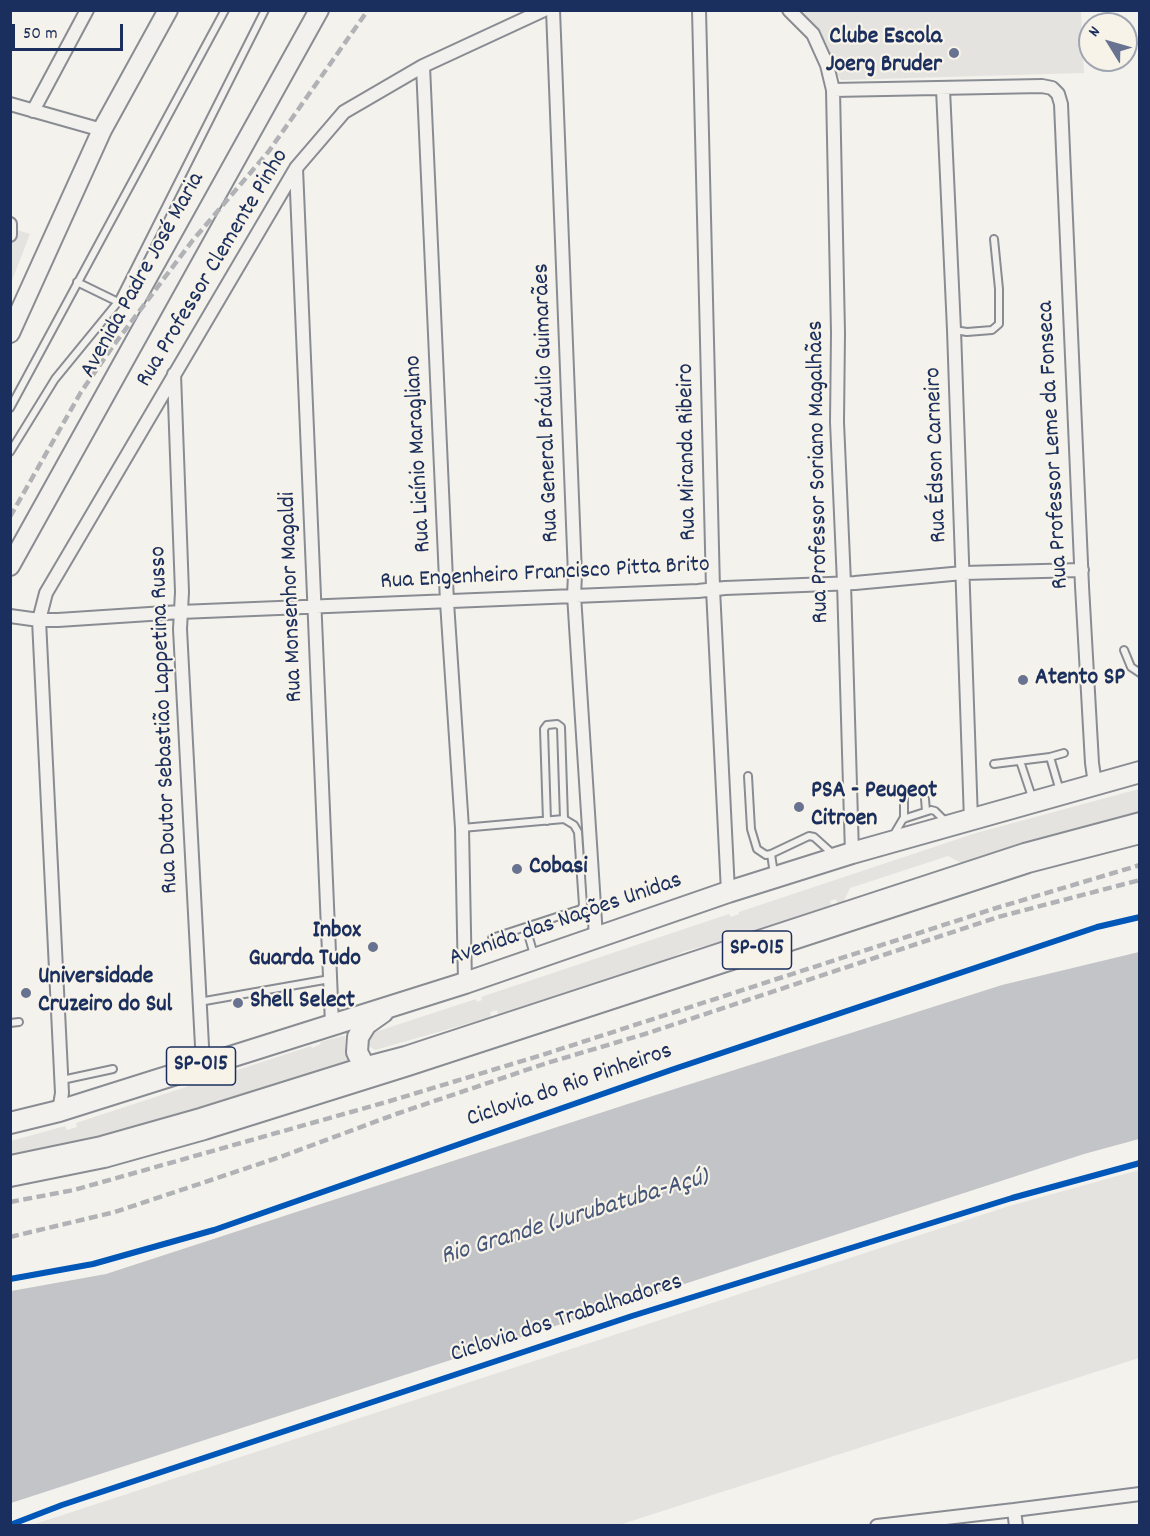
<!DOCTYPE html>
<html>
<head>
<meta charset="utf-8">
<style>
  body { margin:0 }
  #map { position:relative; width:1150px; height:1536px; overflow:hidden; background:#f4f2ec; font-family:Dekko,sans-serif }
  canvas { display:block }
  .frame { position:absolute; inset:0; border:12px solid #1b2f5e; pointer-events:none }
  .north { position:absolute; left:1078px; top:12px; width:60px; height:60px; box-sizing:border-box; background:#f7f3e8; border:2px solid #9fa5b1; border-radius:50%; rotate:307deg; font-size:16px; font-weight:700; line-height:24px; text-align:center; color:#1b2f5e }
  .north::after { content:''; display:block; margin:auto; width:21px; height:27px; background:#677390; clip-path:polygon(50% 0,100% 100%,50% 72%,0 100%) }
  .scale { position:absolute; left:12px; top:24px; width:111px; height:27px; box-sizing:border-box; border:3px solid #1b2f5e; border-top:0; padding-left:8px; font-size:18px; line-height:21px; white-space:nowrap; color:#1b2f5e; -webkit-text-stroke:4px #f7f3e8; paint-order:stroke }
</style>
</head>
<body>
<div id="map">
<canvas width="1150" height="1536"></canvas>
<div class="frame"></div>
<div class="north">N</div>
<div class="scale">50 m</div>
</div>
<script>
const c = document.querySelector('canvas').getContext('2d');
c.lineJoin = 'round';
function paint(path, color) { c.fillStyle = color; c.fill(path, 'evenodd'); }
const shape = rows => new Path2D(rows.map(r => 'M' + r).join(''));
function stroke(path, color, width, dash) { c.strokeStyle = color; c.lineWidth = width; c.lineCap = dash ? 'butt' : 'round'; c.setLineDash(dash || []); c.stroke(path); }
function drawText(font, color, halo, rows, align = 'center') {
  c.font = font + ' Dekko,sans-serif'; c.lineWidth = 4.5; c.setLineDash([]); c.textBaseline = 'middle'; c.strokeStyle = halo; c.fillStyle = color; for (const [text, x, y, turn = 0] of rows) {
    c.save(); c.translate(x, y); c.rotate((+turn || 0) * Math.PI / 180); c.textAlign = isNaN(turn) ? turn : align; if (halo) c.strokeText(text, 0, 0); c.fillText(text, 0, 0); c.restore();
  }
}
paint(shape([
  [789,11,1081,11,1084,73,841,80,813,34],
  [14,229,30,234,11,283,11,238],
  [1139,789,1139,814,961,863,948,856,850,888,844,901,837,903,836,899,830,901,831,905,725,941,685,951,666,960,498,1014,497,1010,490,1012,491,1017,375,1050,366,1044,366,1038,375,1032,476,999,477,1002,482,1000,481,997,729,914,731,917,739,914,739,912,976,833],
  [343,1036,345,1036,345,1047,352,1059,349,1063,210,1110,11,1160,11,1141,65,1126,67,1130,77,1127,76,1123,311,1046,312,1048,321,1044,320,1042],
  [1139,1170,1139,1358,619,1525,32,1525,1009,1206]
]), '#e4e3df');
paint(shape([
  [1139,952,1139,1139,1084,1154,11,1503,11,1291,106,1274,640,1100,1002,985]
]), '#c2c4c8');
const service = shape([
  [77,282,118,302],
  [954,330,967,332,992,330,999,324,999,289,994,239],
  [10,408,225,10],
  [10,452,55,379,118,302,265,10],
  [1124,650,1131,667,1140,673],
  [1020,761,1033,800],
  [994,764,1050,757],
  [748,776,751,829,757,849,766,855,771,854,809,836,814,837,834,855],
  [1060,791,1050,757,1064,753],
  [904,796,904,819],
  [925,799,926,811],
  [547,821,544,729,547,725,557,724,561,727,564,819],
  [462,828,564,819,574,825,578,832,583,905,581,909,492,938],
  [893,836,903,819,931,810,935,811,947,823],
  [771,854,774,874],
  [526,927,534,955],
  [199,1002,330,979],
  [10,1023,19,1022],
  [62,1080,113,1069]
]);
const minor = shape([
  [553,10,575,575,574,595,596,937],
  [699,10,713,589,728,892],
  [789,10,813,34,827,65,833,90,1042,86,1052,88,1058,94,1061,104,1082,586,1092,763,1095,784],
  [423,66,447,602,462,828,465,983],
  [943,89,954,330,971,820],
  [833,90,838,333,837,422,844,583,852,853],
  [10,104,102,130],
  [33,111,87,10],
  [296,168,332,1024],
  [10,224,10,235],
  [174,374,182,592,180,629,203,1065],
  [10,616,39,620,58,620,180,612,698,591,725,588,855,583,963,573,1082,570],
  [59,1111,62,1093,39,620,46,593,296,168,344,112,423,66,544,10],
  [10,1162,101,1143,200,1115,363,1064,405,1053,1024,850,1140,819],
  [1014,1510,1016,1526],
  [877,1526,1014,1510,1140,1494]
]);
const primary = shape([
  [10,333,102,130,168,10],
  [10,566,319,10]
]);
const trunk = shape([
  [376,1075,363,1064,357,1052,358,1037,366,1024,383,1012],
  [10,1123,59,1111,465,983,728,892,852,853,1140,772],
  [10,1176,104,1157,204,1129,408,1065,1028,862,1140,833]
]);
stroke(service, '#898c92', 10);
stroke(minor, '#898c92', 16);
stroke(primary, '#898c92', 22);
stroke(trunk, '#898c92', 24);
stroke(service, '#f2f1ed', 6);
stroke(minor, '#f2f1ed', 12);
stroke(primary, '#f2f1ed', 18);
stroke(trunk, '#f2f1ed', 20);
stroke(shape([
  [10,517,81,392,113,346,193,240,269,151,368,10],
  [10,1202,74,1190,390,1101,542,1055,993,909,1140,865],
  [10,1237,115,1212,283,1156,396,1114,547,1063,645,1034,998,917,1140,880]
]), '#b1b2b5', 4.5, [9, 4.5]);
stroke(shape([
  [10,1279,93,1264,214,1230,671,1070,1097,927,1140,917],
  [10,1525,62,1505,632,1316,1012,1198,1140,1163]
]), '#0057b8', 6);
for (const [x, y, r, color] of [
  [954,53,6,"#677390"],
  [1023,680,6,"#677390"],
  [799,807,6,"#677390"],
  [517,869,6,"#677390"],
  [373,947,6,"#677390"],
  [26,993,6,"#677390"],
  [238,1003,6,"#677390"]
]) { const dot = new Path2D(); dot.arc(x, y, r, 0, 2 * Math.PI); c.fillStyle = color; c.fill(dot); stroke(dot, '#f7f3e8', 2); }
for (const [x, y, w] of [
  [757,950,69],
  [201,1066,69]
]) { const box = new Path2D(); box.roundRect(x - w / 2, y - 19, w, 38, 4.5); c.fillStyle = '#f7f3e8'; c.fill(box); stroke(box, '#1b2f5e', 1.5); }
drawText('bold 22px', '#1b2f5e', null, [
  ["SP-015",757,950],
  ["SP-015",201,1066]
]);
drawText('bold 24px', '#1b2f5e', '#f7f3e8', [
  ["Clube Escola",942,39,"right"],
  ["Joerg Bruder",942,67,"right"],
  ["Atento SP",1035,680],
  ["PSA - Peugeot",811,793],
  ["Citroen",811,821],
  ["Cobasi",529,869],
  ["Inbox",361,933,"right"],
  ["Guarda Tudo",361,961,"right"],
  ["Universidade",38,979],
  ["Cruzeiro do Sul",38,1007],
  ["Shell Select",250,1003]
], 'left');
drawText('24px', '#1b2f5e', '#f7f3e8', [
  ["Rua Professor Clemente Pinho",214,269,-59],
  ["Avenida Padre José Maria",144,276,-61],
  ["Rua General Bráulio Guimarães",548,403,-92],
  ["Rua Professor Leme da Fonseca",1055,445,-93],
  ["Rua Miranda Ribeiro",689,452,-91],
  ["Rua Licínio Maragliano",420,454,-93],
  ["Rua Édson Carneiro",938,455,-92],
  ["Rua Professor Soriano Magalhães",820,472,-91],
  ["Rua Engenheiro Francisco Pitta Brito",545,575,-3],
  ["Rua Monsenhor Magaldi",293,597,-92],
  ["Rua Doutor Sebastião Lappetina Russo",166,720,-92],
  ["Avenida das Nações Unidas",566,921,-19],
  ["Ciclovia do Rio Pinheiros",570,1087,-19],
  ["Ciclovia dos Trabalhadores",567,1320,-18]
]);
drawText('italic 26px', '#465679', '#f7f3e8', [
  ["Rio Grande (Jurubatuba-Açú)",575,1219,-17]
]);
</script>
</body>
</html>
